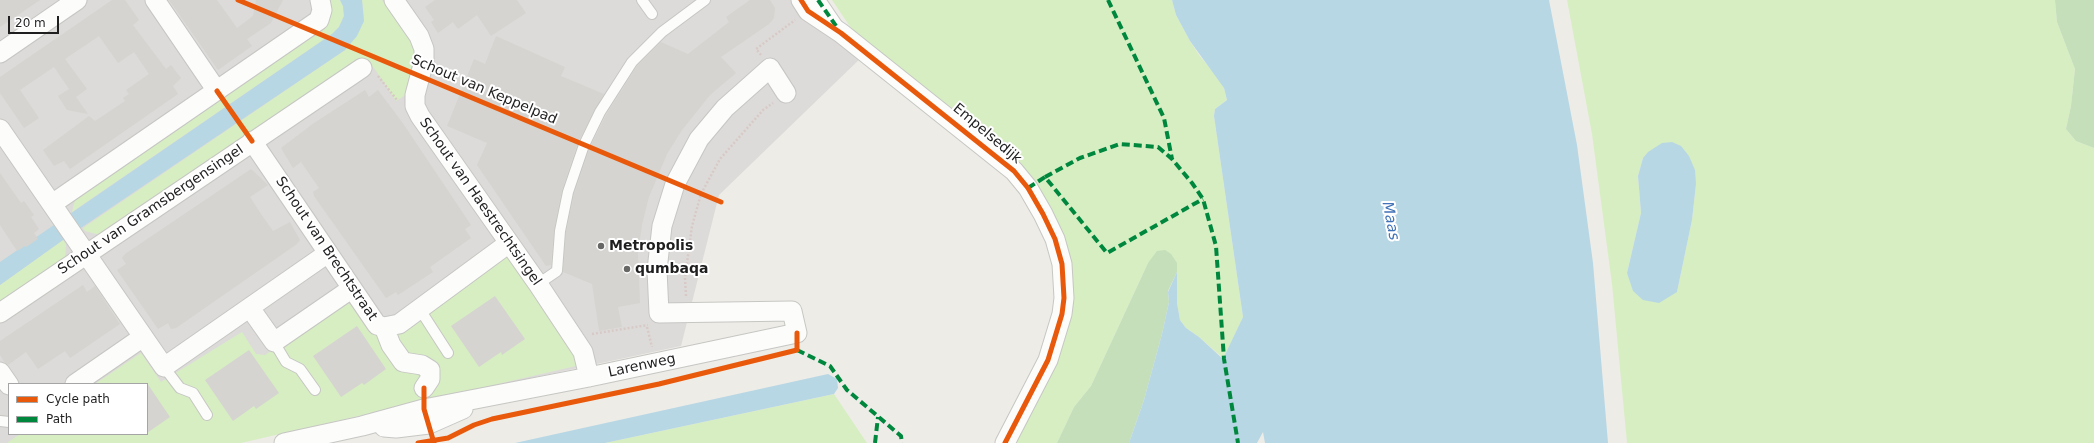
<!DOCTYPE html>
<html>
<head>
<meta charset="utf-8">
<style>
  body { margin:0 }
  #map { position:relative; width:2094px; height:443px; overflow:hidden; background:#eeece7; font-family:"DejaVu Sans",sans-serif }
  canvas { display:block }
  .legend { position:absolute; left:8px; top:383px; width:140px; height:52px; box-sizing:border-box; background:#fff; border:1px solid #a5a5a5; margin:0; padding:5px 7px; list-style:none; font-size:12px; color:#1f1f1f }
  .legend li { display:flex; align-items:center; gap:8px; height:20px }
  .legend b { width:20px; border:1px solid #a5a5a5 }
  .scale { position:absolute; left:8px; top:16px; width:51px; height:18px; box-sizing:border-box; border:2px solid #1f1f1f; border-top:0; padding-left:5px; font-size:12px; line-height:14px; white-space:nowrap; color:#1f1f1f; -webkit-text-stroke:3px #fff; paint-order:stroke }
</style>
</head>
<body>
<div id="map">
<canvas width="2094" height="443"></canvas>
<ul class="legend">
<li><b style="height:5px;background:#e8590c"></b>Cycle path</li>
<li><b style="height:5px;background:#00873e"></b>Path</li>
</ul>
<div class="scale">20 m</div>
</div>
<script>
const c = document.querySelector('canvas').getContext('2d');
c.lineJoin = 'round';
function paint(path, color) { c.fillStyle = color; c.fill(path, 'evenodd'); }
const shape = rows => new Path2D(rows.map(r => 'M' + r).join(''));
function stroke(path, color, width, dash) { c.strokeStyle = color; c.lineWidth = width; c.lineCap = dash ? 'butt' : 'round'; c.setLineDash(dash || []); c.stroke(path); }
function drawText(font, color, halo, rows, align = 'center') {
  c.font = font + ' "DejaVu Sans",sans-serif'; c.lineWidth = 4; c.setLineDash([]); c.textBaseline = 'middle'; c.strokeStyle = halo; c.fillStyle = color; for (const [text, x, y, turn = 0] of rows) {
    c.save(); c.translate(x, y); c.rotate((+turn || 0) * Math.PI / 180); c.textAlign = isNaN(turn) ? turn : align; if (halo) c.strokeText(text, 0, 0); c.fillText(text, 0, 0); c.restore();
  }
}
paint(shape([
  [0,0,827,0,864,55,719,195,681,346,226,443,0,443],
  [9,384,147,384,147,434,9,434]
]), '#dddbd9');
paint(shape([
  [325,0,340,0,343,6,344,16,339,27,332,34,72,212,76,196,323,24],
  [362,0,382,0,411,41,415,51,415,63,407,94,396,101,374,68,362,60,355,61,100,235,85,231,83,228,345,50,364,21],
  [832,0,1172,0,1176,15,1190,41,1199,55,1220,80,1224,88,1227,100,1215,109,1214,116,1243,317,1224,359,1199,337,1186,328,1180,320,1177,303,1177,263,1148,263,1091,386,1074,407,1057,443,1011,443,1059,351,1052,213,855,34],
  [1567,0,2055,0,2057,22,2075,69,2071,106,2066,129,2076,141,2094,148,2094,443,1627,443,1612,284,1592,134],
  [1643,158,1696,184,1692,220,1677,292,1627,273,1641,213,1638,176],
  [63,240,66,244,65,260,0,305,0,285],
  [504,256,513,259,579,357,576,366,241,443,7,443,20,434,147,434,147,384,95,384,141,353,161,382,242,332,256,354,265,355,346,302,351,305,367,329,387,336],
  [834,394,867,443,605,443]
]), '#d7eec3');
paint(shape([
  [2055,0,2094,0,2094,148,2076,141,2066,129,2071,106,2075,69,2057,22],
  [1165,250,1171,254,1177,263,1177,272,1168,291,1169,302,1162,334,1144,400,1129,443,1057,443,1074,407,1091,386,1148,263,1157,251]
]), '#c4dfba');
paint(shape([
  [340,0,362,0,364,21,357,36,345,50,63,240,0,285,0,262,332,34,339,27,344,16,343,6],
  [1172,0,1549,0,1577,145,1593,263,1608,443,1265,443,1263,432,1257,443,1129,443,1144,400,1162,334,1169,302,1168,292,1177,272,1177,303,1180,320,1186,328,1199,337,1223,359,1243,317,1214,116,1215,109,1227,100,1224,88,1190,41,1176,15],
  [1672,142,1681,146,1689,156,1695,170,1696,184,1692,220,1677,292,1659,303,1643,300,1633,291,1627,273,1641,213,1638,176,1643,158,1648,152,1662,143],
  [828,374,837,379,838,388,834,394,605,443,515,443]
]), '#b8d7e4');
paint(shape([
  [0,0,40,0,0,27],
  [112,0,125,0,139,20,133,25,166,69,171,65,181,78,173,86,178,94,70,169,64,161,54,166,43,150,89,116,95,121,125,101,123,98,129,94,126,90,149,74,134,52,118,63,99,36,65,59,87,89,76,97,88,114,67,110,58,96,69,89,54,67,20,90,39,118,24,128,0,93,0,77],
  [169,0,217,0,237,28,253,16,256,0,283,0,271,23,247,39,252,46,218,70],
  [435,0,517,0,526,13,491,36,477,15,458,29,453,22,438,33,431,22,434,20,425,7],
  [750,0,770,0,775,8,774,18,769,24,721,57,736,73,710,95,682,130,667,154,649,197,642,225,638,253,640,303,618,307,622,327,599,331,592,284,563,272,566,232,574,194,590,147,606,115,637,66,661,42,688,54,729,22,726,17],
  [496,36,565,67,561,76,604,94,578,142,562,190,554,230,551,265,546,266,477,165,487,143,447,126,474,59,485,64],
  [365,90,369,97,378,90,402,122,471,225,465,229,471,238,430,267,433,272,398,295,396,292,386,298,314,196,313,192,319,188,301,162,293,168,281,148,314,123],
  [251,169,268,185,250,197,261,214,273,231,290,222,300,240,297,244,176,328,171,329,168,323,158,329,117,270,126,264,122,258,125,254],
  [0,173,21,203,24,201,34,215,31,217,39,229,34,233,38,239,26,247,25,246,17,251,0,225],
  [83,285,87,292,95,286,120,324,70,358,65,351,38,369,26,352,8,365,5,363,0,355,0,341],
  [495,296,525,339,502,355,501,352,479,367,451,326],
  [357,326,386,369,364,385,362,383,341,397,313,356],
  [249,350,279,393,256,409,254,406,233,421,205,380],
  [147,383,170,417,147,433]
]), '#d6d4d0');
const service = shape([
  [642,0,652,14],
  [538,284,557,271,560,231,568,192,584,145,600,112,632,62,662,32,705,0],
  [419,308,448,353],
  [274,342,286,362,300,369,315,390],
  [164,367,180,388,193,393,207,415],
  [0,421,9,422]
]);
const pedestrian = shape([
  [818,0,837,28]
]);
const minor = shape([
  [155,0,217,91],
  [394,0,419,36,424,49,424,61,415,95,415,106,420,116,538,284,583,352,589,377],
  [801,0,808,11,841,33,1014,171,1028,188,1043,214,1055,239,1062,264,1064,298,1062,314,1048,360,1005,443],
  [0,53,77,0],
  [0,129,164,367,328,253],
  [252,141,377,325,384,327,399,324,509,243],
  [52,204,319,20,322,10,320,0],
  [250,308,274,342,351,289],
  [0,313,362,68],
  [384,327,391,345,403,362,422,365,430,370,430,379,424,388],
  [0,372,9,385],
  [75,384,143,337],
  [384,427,396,428,429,424,463,409],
  [284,443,362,426,424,409,589,377,797,333,792,311,659,313,657,270,662,226,675,184,699,139,725,108,770,68,786,93]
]);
stroke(service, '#c6c6c3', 12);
stroke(pedestrian, '#c6c6c3', 16);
stroke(minor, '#c6c6c3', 21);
stroke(shape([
  [761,55,756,49,795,20],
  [378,76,397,100],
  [686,296,685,278,692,226,701,194,720,159,763,110,773,103],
  [647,327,652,347],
  [592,334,648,325]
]), '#d7cac6', 2.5, [2, 2]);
stroke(service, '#fcfcfb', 10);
stroke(pedestrian, '#fcfcfb', 14);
stroke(minor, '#fcfcfb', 19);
stroke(shape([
  [818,0,836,26],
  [1108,0,1164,118,1172,159],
  [1045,177,1080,158,1120,144,1158,147,1172,159,1192,183,1203,199,1216,246,1224,359,1238,443],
  [1028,188,1045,177,1107,253,1203,199],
  [797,350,830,366,847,390,901,436,902,443],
  [875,443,878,417]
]), '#00873e', 4, [8, 4]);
stroke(shape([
  [238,0,721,202],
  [801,0,808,11,841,33,1014,171,1028,188,1043,214,1055,239,1062,264,1064,298,1062,314,1048,360,1005,443],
  [217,91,252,141],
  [424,388,424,409,434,443],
  [418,443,448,438,474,425,492,419,659,384,797,350,797,333]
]), '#e8590c', 5);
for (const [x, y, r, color] of [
  [601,246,4,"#676765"],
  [627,269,4,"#676765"]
]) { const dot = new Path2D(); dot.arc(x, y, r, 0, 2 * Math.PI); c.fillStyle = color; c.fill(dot); stroke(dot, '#fff', 1.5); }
drawText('14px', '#1f1f1f', '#fff', [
  ["Schout van Keppelpad",484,90,23],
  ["Empelsedijk",987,134,40],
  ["Schout van Haestrechtsingel",480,202,55],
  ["Schout van Gramsbergensingel",151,210,-34],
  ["Schout van Brechtstraat",326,249,56],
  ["Larenweg",642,366,-12]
]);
drawText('bold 14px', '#1f1f1f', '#fff', [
  ["Metropolis",609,246],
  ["qumbaqa",635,269]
], 'left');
drawText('italic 15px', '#4273b8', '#fff', [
  ["Maas",1390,221,79]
]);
</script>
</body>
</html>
